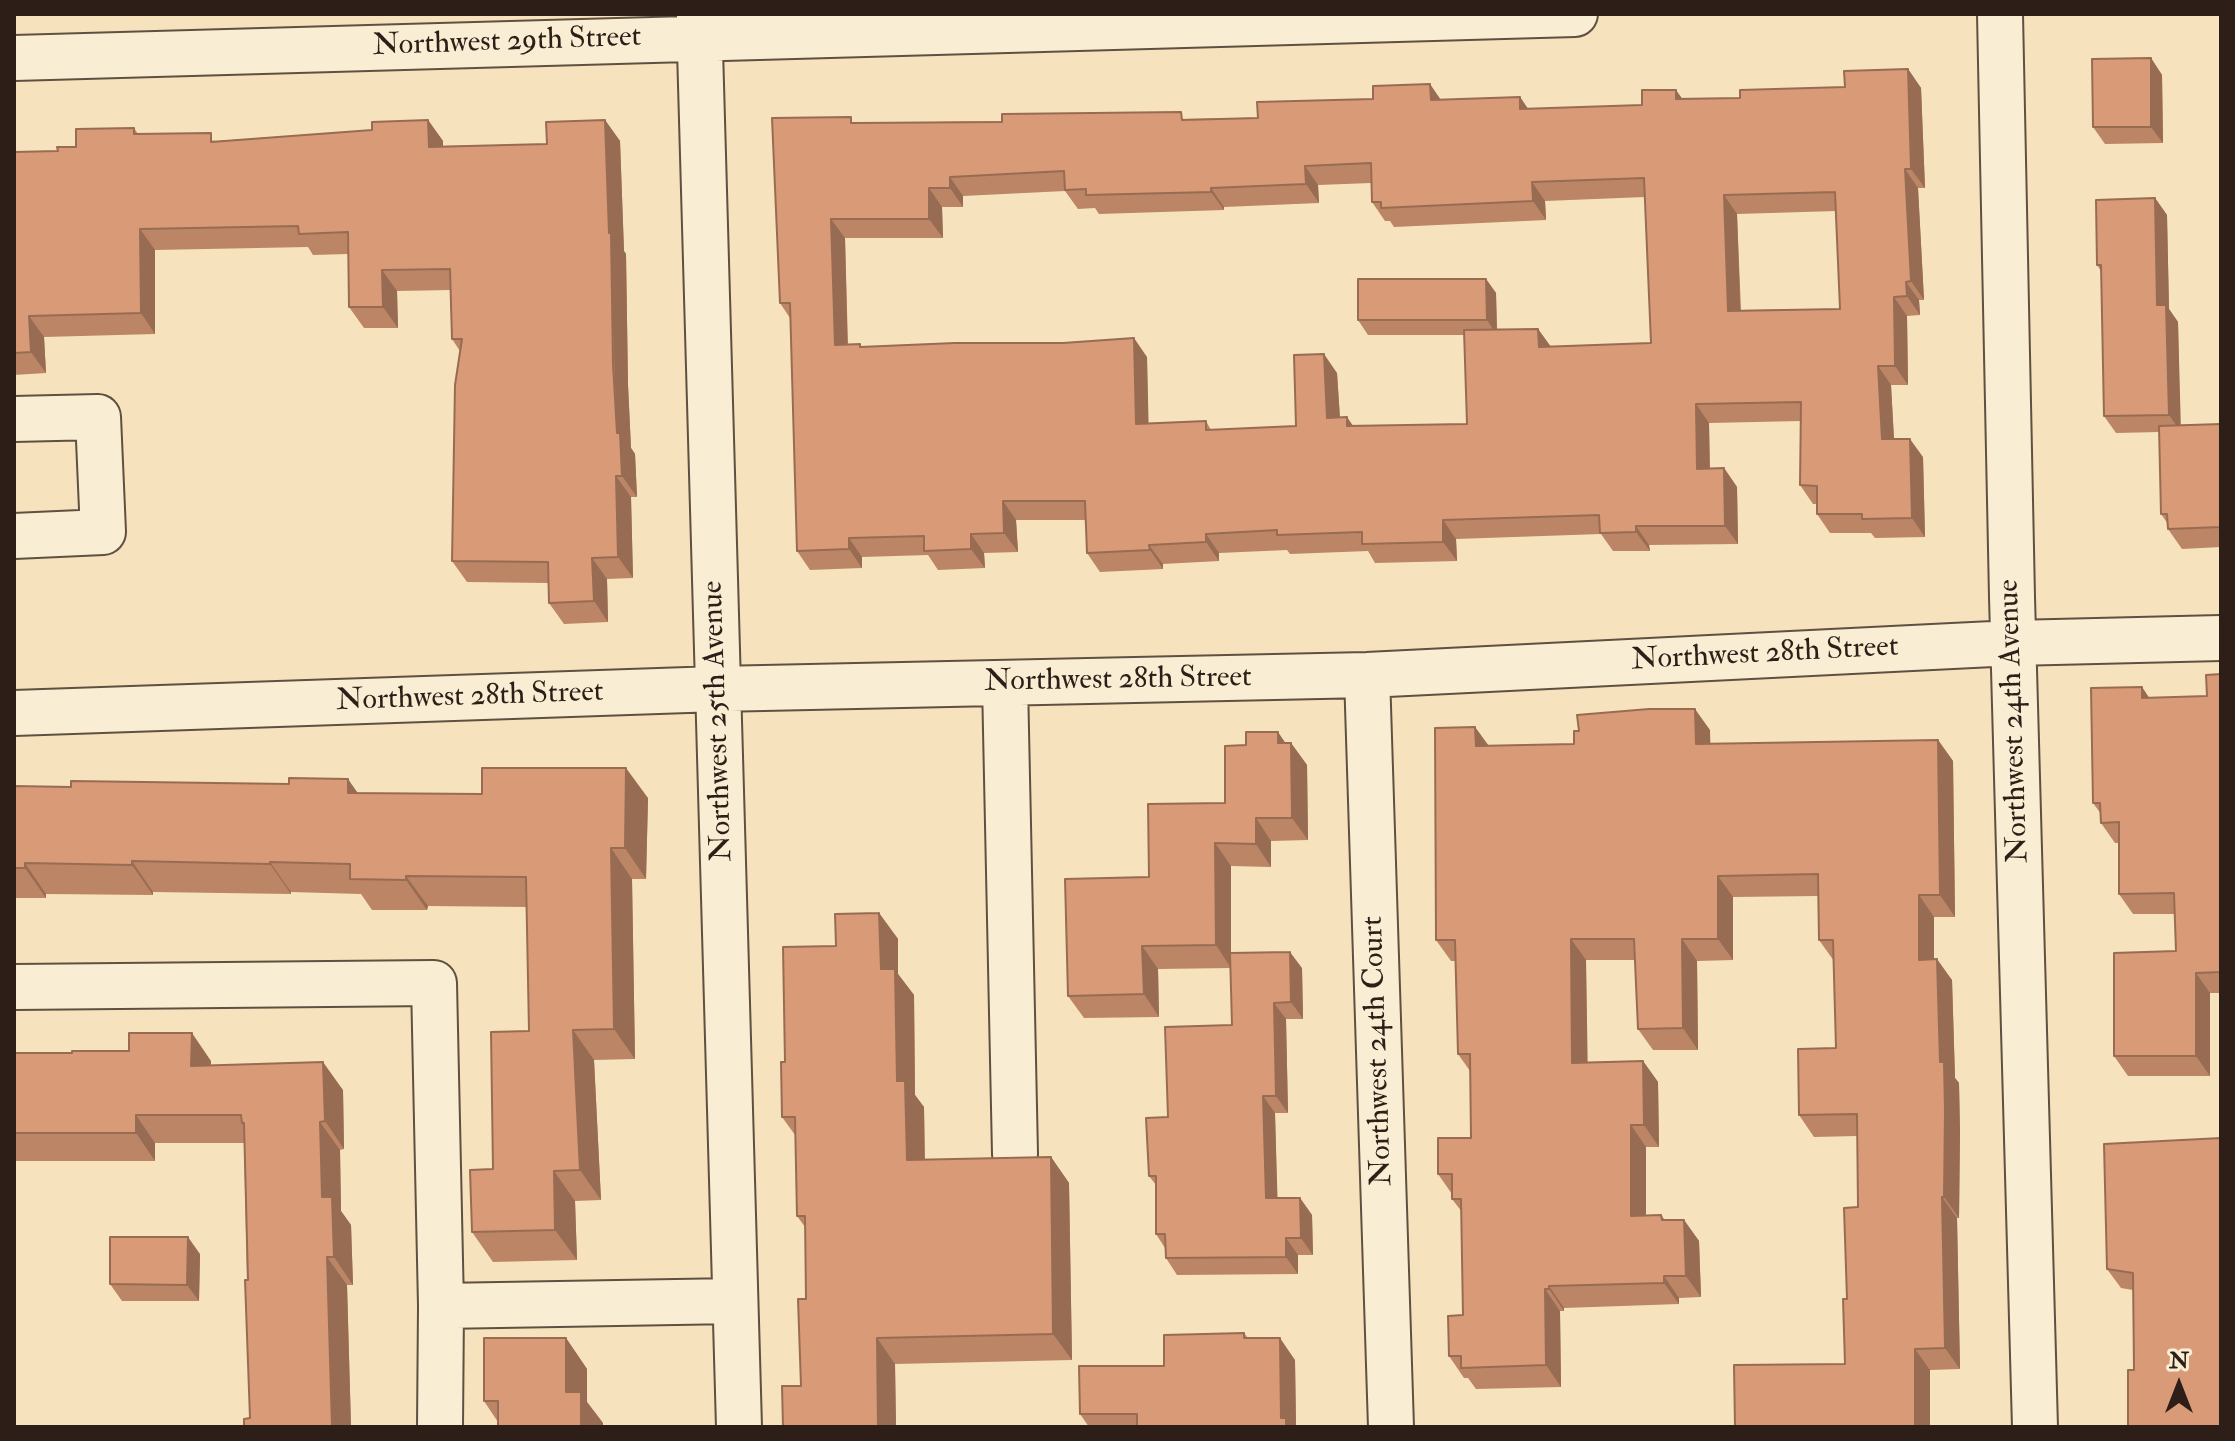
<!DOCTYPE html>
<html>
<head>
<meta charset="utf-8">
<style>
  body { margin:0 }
  #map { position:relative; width:2235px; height:1441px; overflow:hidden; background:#f6e3bd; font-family:"IM FELL Double Pica",serif }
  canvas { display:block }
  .frame { position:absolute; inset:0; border:16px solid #2d1f18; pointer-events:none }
  .north { position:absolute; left:2139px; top:1345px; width:80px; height:80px; -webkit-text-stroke:6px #f9edd4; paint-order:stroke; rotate:0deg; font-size:22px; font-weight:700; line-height:32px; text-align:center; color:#2d1f18 }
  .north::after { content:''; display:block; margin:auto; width:28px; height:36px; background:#2d1f18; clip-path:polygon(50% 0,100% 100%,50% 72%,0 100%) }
</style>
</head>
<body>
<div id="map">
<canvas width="2235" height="1441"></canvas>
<div class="frame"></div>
<div class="north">N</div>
</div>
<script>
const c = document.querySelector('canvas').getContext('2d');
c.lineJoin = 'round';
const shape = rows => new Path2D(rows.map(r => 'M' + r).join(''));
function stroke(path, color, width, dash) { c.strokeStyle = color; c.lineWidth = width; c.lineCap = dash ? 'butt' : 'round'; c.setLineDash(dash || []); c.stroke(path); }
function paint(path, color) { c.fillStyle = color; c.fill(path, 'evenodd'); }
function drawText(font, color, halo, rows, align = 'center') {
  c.font = font + ' "IM FELL Double Pica",serif'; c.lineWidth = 6; c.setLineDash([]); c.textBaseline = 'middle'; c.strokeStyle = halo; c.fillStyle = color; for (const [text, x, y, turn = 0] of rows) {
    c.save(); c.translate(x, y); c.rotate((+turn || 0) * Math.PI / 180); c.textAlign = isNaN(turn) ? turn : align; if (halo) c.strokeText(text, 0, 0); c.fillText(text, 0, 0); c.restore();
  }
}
const minor = shape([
  [699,14,739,1427],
  [2000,14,2012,597,2035,1427],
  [14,58,1575,14],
  [14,419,98,417,103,532,14,536],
  [1367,675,1391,1427],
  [1005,683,1015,1154],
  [14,713,717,689,1367,675,2013,643,2221,638],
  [14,987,434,983,441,1306,440,1427],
  [441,1306,735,1301]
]);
stroke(minor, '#5f5041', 48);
stroke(minor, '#f9edd4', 44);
paint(shape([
  [2151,58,2162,75,2163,143,2105,144,2093,127],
  [1908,69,1921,88,1925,188,1918,188,1924,300,1919,300,1920,315,1907,316,1908,385,1891,385,1894,439,1923,457,1925,537,1875,538,1871,533,1830,533,1817,514,1817,504,1813,504,1800,485,1801,421,1709,423,1710,468,1724,468,1737,487,1738,544,1649,545,1650,551,1613,551,1601,534,1456,539,1457,561,1375,563,1368,551,1290,554,1287,550,1219,553,1219,561,1163,564,1163,569,1100,572,1087,553,1086,520,1016,520,1018,552,984,553,985,568,938,570,928,555,862,557,862,568,810,570,797,551,790,318,780,303,855,123,1258,118,1441,100,1520,97,1528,109,1642,105,1682,99,1740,98,1845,87],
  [1371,183,1372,202,1385,221,1390,221,1394,227,1546,220,1545,201,1645,197,1651,343,1551,347,1538,329,1497,330,1496,293,1486,279,1358,320,1368,335,1464,335,1467,424,1354,426,1340,417,1337,373,1296,426,1211,430,1206,421,1148,423,1147,357,862,347,848,344,845,238,943,238,942,207,963,207,963,196,1065,191,1078,209,1095,208,1099,214,1224,210,1224,207,1319,203,1318,185],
  [1836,211,1840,309,1741,310,1737,214],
  [428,120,443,141,443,146,547,144,605,120,620,141,624,251,626,254,628,385,631,448,635,454,637,497,631,497,633,578,607,579,608,622,564,624,549,603,548,583,467,582,452,561,460,351,452,339,450,290,397,291,398,328,364,328,349,307,348,254,313,255,308,247,155,250,155,334,44,337,46,373,14,375,14,152,58,151,76,147,134,128,138,134,217,141,372,130],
  [2155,198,2167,215,2169,309,2178,322,2180,425,2221,424,2221,547,2182,549,2168,529,2168,524,2161,514,2159,432,2116,433,2104,416,2101,271,2097,265],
  [2221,674,2221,993,2210,993,2210,1076,2128,1076,2114,1056,2176,951,2175,914,2133,914,2119,894,2119,843,2115,843,2101,823,2101,814,2093,803,2142,687,2149,698,2207,696],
  [1475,727,1489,746,1574,744,1710,730,1710,744,1938,740,1953,761,1955,917,1934,917,1934,959,1952,980,1955,1078,1959,1083,1960,1132,1959,1218,1957,1218,1960,1369,1930,1370,1930,1427,1845,1364,1847,1299,1858,1207,1857,1136,1814,1137,1799,1115,1836,1048,1834,961,1819,940,1818,896,1733,897,1733,960,1697,961,1698,1050,1653,1050,1638,1029,1635,960,1586,960,1587,1062,1643,1061,1658,1082,1659,1147,1646,1147,1646,1216,1661,1215,1665,1220,1684,1220,1699,1241,1701,1297,1679,1298,1679,1304,1564,1308,1564,1311,1560,1311,1561,1387,1476,1389,1468,1378,1464,1378,1449,1356,1463,1315,1462,1212,1452,1199,1452,1194,1438,1174,1471,1138,1470,1071,1458,1054,1455,961,1451,961,1436,940],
  [1286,743,1291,743,1307,765,1308,840,1271,841,1271,867,1231,866,1231,953,1302,968,1303,1019,1286,1019,1288,1113,1275,1113,1277,1198,1300,1198,1312,1215,1313,1255,1298,1255,1298,1274,1177,1275,1166,1258,1165,1248,1156,1234,1156,1185,1149,1176,1168,1117,1232,1025,1231,968,1158,969,1159,1017,1084,1018,1068,996,1149,877],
  [14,786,648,798,646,879,632,879,635,1059,594,1060,601,1200,575,1201,577,1260,493,1262,472,1232,493,1169,529,1031,527,907,428,906,427,910,372,910,361,894,291,892,291,894,153,892,153,895,46,894,46,898,14,898],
  [879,913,898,939,898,974,914,995,915,1095,924,1107,925,1160,1051,1157,1069,1183,1072,1360,895,1364,896,1427,783,1427,801,1386,806,1299,805,1227,797,1216,795,1135,782,1117,785,1062],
  [14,1053,211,1061,211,1065,343,1090,344,1149,340,1150,341,1211,351,1225,353,1285,347,1285,351,1427,244,1427,250,1418,244,1143,155,1143,155,1161,14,1161],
  [2221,1138,2134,1370,2133,1290,2121,1288,2107,1269],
  [200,1254,199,1301,122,1301,110,1284],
  [1244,1333,1248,1338,1295,1360,1296,1427,1089,1427,1080,1414,1164,1366],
  [566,1338,587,1369,587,1402,603,1423,498,1422,484,1401]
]), '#bb8566');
paint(shape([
  [2151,58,2162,75,2163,143,2151,127],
  [1908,69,1921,88,1925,188,1911,169],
  [1430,84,1443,103,1431,100],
  [1676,90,1689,108,1676,99],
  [1520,97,1533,116,1520,109],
  [428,120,443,141,443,168,429,147],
  [605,120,620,141,624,251,626,254,628,385,631,448,635,454,637,497,622,476,617,433],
  [1305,166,1318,185,1319,203,1306,184],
  [1905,169,1918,188,1924,300,1911,281],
  [950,177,963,196,963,207,950,188],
  [1532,182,1545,201,1546,220,1533,201],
  [929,188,942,207,943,238,929,219],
  [1211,188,1224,207,1224,210,1211,192],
  [1724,195,1737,214,1741,330,1728,311],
  [2155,198,2167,215,2169,309,2178,322,2181,432,2169,415,2157,305],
  [831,219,845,238,848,364,835,345],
  [140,229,155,250,155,334,141,313],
  [382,270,397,291,398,328,383,307],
  [1486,279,1496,293,1497,335,1487,320],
  [1906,282,1919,300,1920,315,1907,296],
  [1894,297,1907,316,1908,385,1895,366],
  [29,316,44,337,46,373,31,352],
  [1538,329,1551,347,1539,347],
  [1134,338,1147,357,1149,442,1136,424],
  [1324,354,1337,373,1341,436,1327,418],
  [1878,366,1891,385,1895,458,1882,439],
  [1696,404,1709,423,1710,488,1697,469],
  [1347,417,1360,436,1347,426],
  [1910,439,1923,457,1925,537,1912,518],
  [1724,468,1737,487,1738,544,1725,526],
  [616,476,631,497,633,578,618,557],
  [1003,501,1016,520,1018,552,1004,533],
  [1443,520,1456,539,1457,561,1443,542],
  [1636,526,1649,545,1650,551,1636,532],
  [971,534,984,553,985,568,971,549],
  [1206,534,1219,553,1219,561,1206,542],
  [849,538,862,557,862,568,849,549],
  [1149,545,1163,564,1163,569,1150,550],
  [592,558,607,579,608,622,594,601],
  [2142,687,2156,708,2142,698],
  [1695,709,1710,730,1711,766,1696,744],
  [1475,727,1490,748,1476,746],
  [1278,732,1291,751,1291,743,1307,765,1308,840,1292,818,1278,743],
  [1938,740,1953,761,1955,917,1940,895],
  [626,768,648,798,646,879,625,848],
  [348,779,369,809,348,793],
  [1256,818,1271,841,1271,867,1256,844],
  [1215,843,1231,866,1231,968,1216,945],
  [611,848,632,879,635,1059,614,1029],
  [132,861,153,892,153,895,132,865],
  [270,862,291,892,291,894,270,864],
  [25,863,46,894,46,898,25,868],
  [406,876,428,906,427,910,406,880],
  [1718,876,1733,897,1733,960,1718,939],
  [1919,895,1934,917,1934,981,1919,960],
  [879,913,898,939,898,974,914,995,915,1095,924,1107,925,1187,907,1160,897,1081,881,969],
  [1571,939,1586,960,1588,1084,1572,1063],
  [1682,939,1697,961,1698,1050,1683,1028],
  [1142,946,1158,969,1159,1017,1144,994],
  [1290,952,1302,968,1303,1019,1291,1002],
  [1937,959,1952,980,1955,1078,1959,1083,1960,1132,1959,1218,1944,1197],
  [2196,973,2210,993,2210,1076,2196,1056],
  [1274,1003,1286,1019,1288,1113,1276,1096],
  [573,1030,594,1060,601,1200,580,1170],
  [192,1033,211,1061,211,1094,191,1066],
  [1643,1061,1658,1082,1659,1147,1644,1125],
  [323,1062,343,1090,344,1149,325,1121],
  [1263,1096,1275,1113,1278,1215,1266,1198],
  [136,1115,155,1143,155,1161,136,1133],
  [320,1122,340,1150,341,1211,351,1225,353,1285,334,1257,322,1197],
  [1631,1125,1646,1147,1646,1238,1631,1216],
  [1051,1157,1069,1183,1072,1360,1053,1334],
  [554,1171,575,1201,577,1260,555,1230],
  [1942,1197,1957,1218,1960,1369,1945,1348],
  [1300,1198,1312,1215,1313,1255,1301,1238],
  [1684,1220,1699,1241,1701,1297,1686,1276],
  [188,1237,200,1254,199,1301,187,1285],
  [1286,1238,1298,1255,1298,1274,1286,1257],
  [327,1257,347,1285,351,1427,332,1427],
  [1664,1276,1679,1298,1679,1304,1664,1283],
  [1549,1286,1564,1308,1564,1311,1549,1289],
  [1545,1289,1560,1311,1561,1387,1546,1365],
  [566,1338,587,1369,587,1402,603,1423,603,1427,581,1427,566,1392],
  [877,1338,895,1364,896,1427,878,1427],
  [1280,1338,1295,1360,1296,1427,1286,1427,1281,1418],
  [1915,1349,1930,1370,1930,1427,1915,1427]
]), '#986c53');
const building = shape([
  [2151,58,2151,127,2093,127,2092,59,2151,58],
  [1908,69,1911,169,1905,169,1911,281,1906,282,1907,296,1894,297,1895,366,1878,366,1882,439,1910,439,1912,518,1862,519,1862,514,1817,514,1817,486,1800,485,1801,402,1696,404,1697,469,1724,468,1725,526,1636,526,1636,532,1600,533,1599,515,1443,520,1443,542,1362,544,1362,532,1277,535,1277,530,1206,534,1206,542,1149,545,1150,550,1087,553,1085,501,1003,501,1004,533,971,534,971,549,924,551,924,536,849,538,849,549,797,551,790,303,780,303,772,118,851,117,851,123,1002,122,1002,114,1181,112,1182,120,1258,118,1257,102,1373,99,1373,86,1430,84,1431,100,1520,97,1520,109,1642,105,1642,90,1676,90,1676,99,1740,98,1740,90,1845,87,1844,71,1908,69],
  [1371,163,1372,202,1381,202,1381,208,1533,201,1532,182,1644,178,1651,343,1539,347,1538,329,1464,330,1467,424,1347,426,1347,417,1327,418,1324,354,1294,355,1296,426,1206,430,1206,421,1136,424,1134,338,1063,343,955,343,860,347,860,344,835,345,831,219,929,219,929,188,950,188,950,177,1064,171,1065,190,1086,189,1086,195,1211,192,1211,188,1306,184,1305,166,1371,163],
  [1835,192,1840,309,1728,311,1724,195,1835,192],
  [428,120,429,147,547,144,546,122,605,120,609,233,611,233,613,364,617,433,620,433,622,476,616,476,618,557,592,558,594,601,549,603,548,562,452,561,455,385,462,339,452,339,450,269,382,270,383,307,349,307,348,232,299,234,298,226,140,229,141,313,29,316,31,352,14,353,14,152,58,151,57,147,76,147,76,129,134,128,134,134,211,133,211,142,372,130,372,122,428,120],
  [2155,198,2157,305,2166,305,2169,415,2104,416,2101,265,2097,265,2096,200,2155,198],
  [1358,279,1486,279,1487,320,1358,320,1358,279],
  [2221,424,2221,527,2168,529,2167,514,2161,514,2159,426,2221,424],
  [2221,674,2221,972,2196,973,2196,1056,2114,1056,2114,953,2176,951,2174,893,2119,894,2119,822,2101,823,2100,803,2093,803,2091,688,2142,687,2142,698,2207,696,2206,675,2221,674],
  [1649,709,1695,709,1696,744,1938,740,1940,895,1919,895,1919,960,1937,959,1940,1062,1944,1062,1945,1111,1944,1197,1942,1197,1945,1348,1915,1349,1915,1427,1735,1427,1734,1365,1845,1364,1843,1299,1847,1299,1844,1208,1858,1207,1857,1114,1799,1115,1798,1049,1836,1048,1833,940,1819,940,1818,874,1718,876,1718,939,1682,939,1683,1028,1638,1029,1634,939,1571,939,1572,1063,1643,1061,1644,1125,1631,1125,1631,1216,1661,1215,1662,1220,1684,1220,1686,1276,1664,1276,1664,1283,1549,1286,1549,1289,1545,1289,1546,1365,1461,1368,1461,1356,1449,1356,1448,1316,1463,1315,1461,1199,1452,1199,1452,1174,1438,1174,1438,1138,1471,1138,1470,1054,1458,1054,1455,940,1436,940,1435,728,1475,727,1476,746,1574,744,1574,731,1579,731,1577,715,1649,709],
  [1246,732,1278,732,1278,743,1291,743,1292,818,1256,818,1256,844,1215,843,1216,945,1142,946,1144,994,1068,996,1065,879,1149,877,1148,804,1225,803,1225,746,1246,745,1246,732],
  [482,768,626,768,625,848,611,848,614,1029,573,1030,580,1170,554,1171,555,1230,472,1232,470,1170,493,1169,491,1032,529,1031,526,877,406,876,406,880,350,879,350,864,270,862,270,864,132,861,132,865,25,863,25,868,14,868,14,786,71,787,71,781,289,784,289,778,348,779,348,793,482,794,482,768],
  [879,913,881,969,895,969,897,1081,905,1081,907,1160,1051,1157,1053,1334,877,1338,878,1427,783,1427,782,1386,801,1386,798,1299,806,1299,805,1216,797,1216,795,1117,782,1117,781,1062,785,1062,783,947,836,946,835,914,879,913],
  [1290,952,1291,1002,1274,1003,1276,1096,1263,1096,1266,1198,1300,1198,1301,1238,1286,1238,1286,1257,1166,1258,1165,1234,1156,1234,1156,1176,1149,1176,1146,1118,1168,1117,1165,1027,1232,1025,1230,953,1290,952],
  [129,1033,192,1033,191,1066,323,1062,325,1121,320,1122,322,1197,332,1197,334,1257,327,1257,332,1427,244,1427,244,1419,250,1418,245,1280,248,1280,244,1123,242,1123,241,1115,136,1115,136,1133,14,1133,14,1053,72,1053,72,1051,129,1051,129,1033],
  [2221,1138,2221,1427,2128,1427,2128,1370,2134,1370,2133,1273,2107,1269,2104,1144,2221,1138],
  [110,1237,188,1237,187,1285,110,1284,110,1237],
  [1244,1333,1244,1338,1280,1338,1281,1418,1286,1418,1286,1427,1137,1427,1137,1414,1080,1414,1079,1366,1164,1366,1164,1335,1244,1333],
  [484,1338,566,1338,566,1392,581,1392,581,1427,498,1427,498,1401,484,1401,484,1338]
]);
paint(building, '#d99b77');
stroke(building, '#986c53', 2);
drawText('30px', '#2d1f18', '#f9edd4', [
  ["Northwest 29th Street",507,43,-2],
  ["Northwest 28th Street",1765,655,-3],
  ["Northwest 28th Street",1118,681,-1],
  ["Northwest 28th Street",470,698,-2],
  ["Northwest 25th Avenue",719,721,-92],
  ["Northwest 24th Avenue",2015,721,-92],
  ["Northwest 24th Court",1379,1051,-92]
]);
</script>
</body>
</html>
